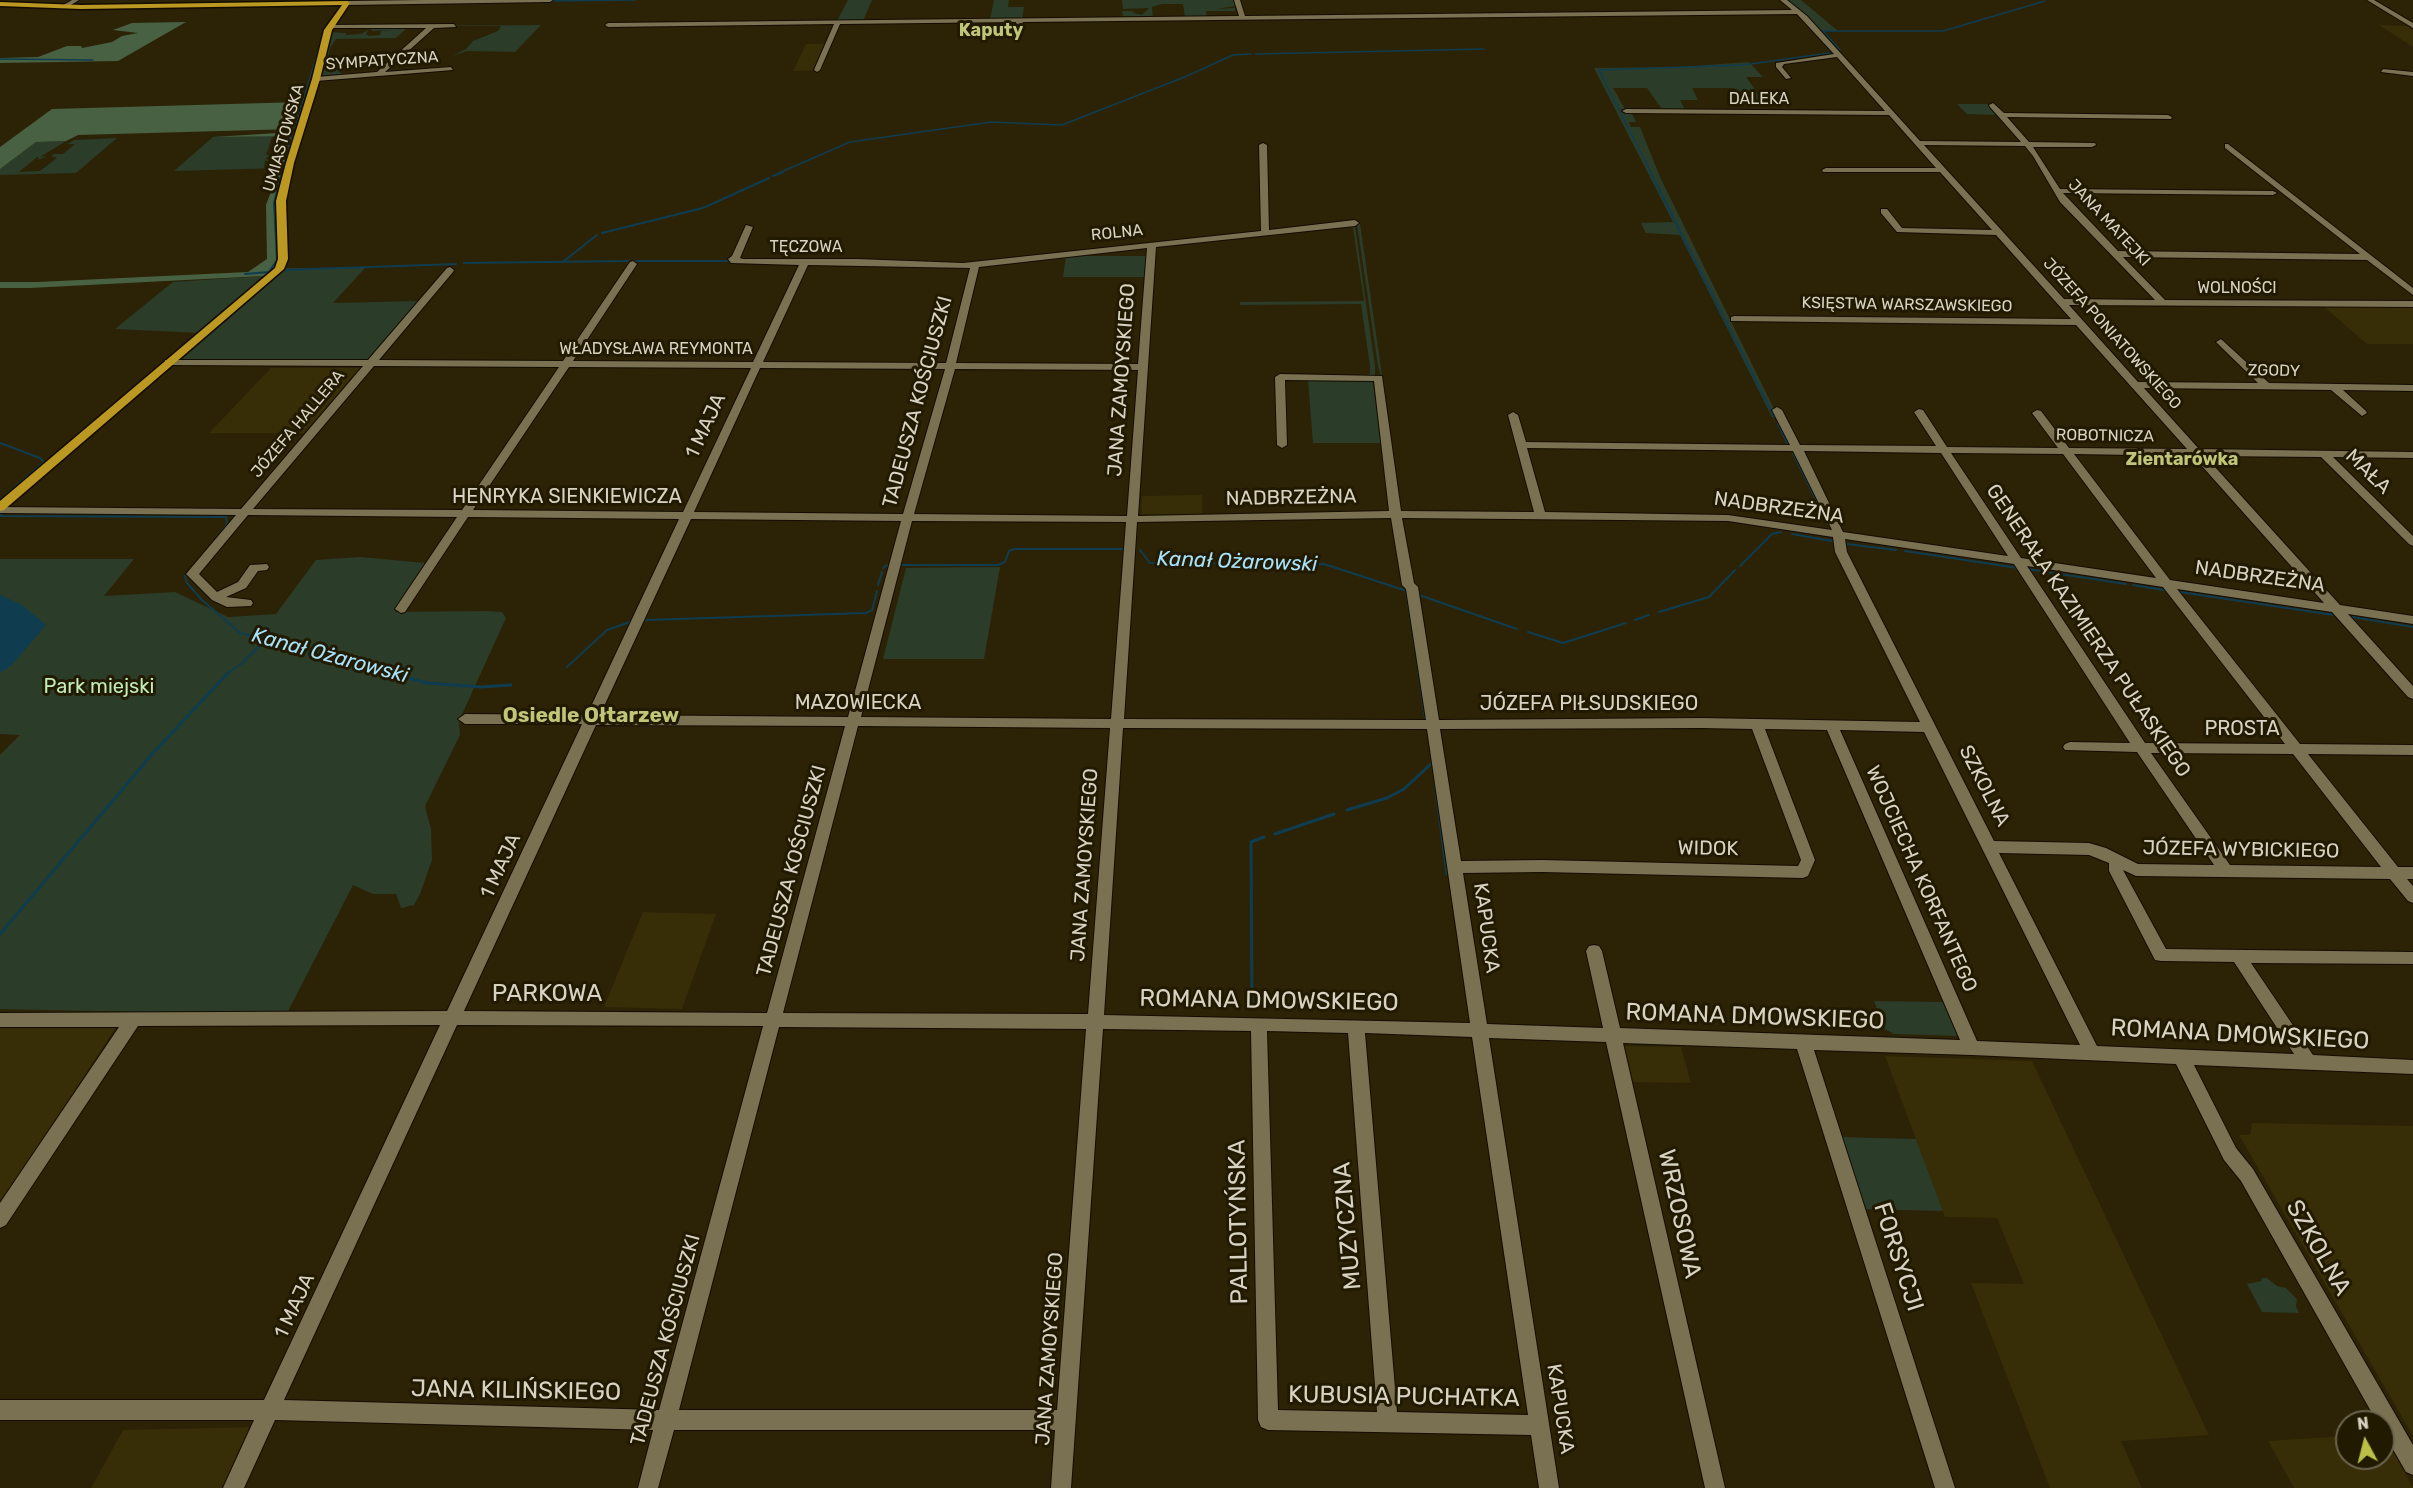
<!DOCTYPE html>
<html>
<head>
<meta charset="utf-8">
<style>
  body { margin:0 }
  #map { position:relative; width:2413px; height:1488px; overflow:hidden; background:#2c2307; font-family:Rubik,sans-serif }
  canvas { display:block }
  .north { position:absolute; left:2335px; top:1410px; width:60px; height:60px; box-sizing:border-box; background:#221a00; border:2px solid #6a644e; border-radius:50%; rotate:353deg; font-size:16px; font-weight:700; line-height:24px; text-align:center; color:#d7d2c2 }
  .north::after { content:''; display:block; margin:auto; width:21px; height:27px; background:#bac045; clip-path:polygon(50% 0,100% 100%,50% 72%,0 100%) }
</style>
</head>
<body>
<div id="map">
<canvas width="2413" height="1488"></canvas>
<div class="north">N</div>
</div>
<script>
const c = document.querySelector('canvas').getContext('2d');
c.lineJoin = 'round';
function paint(path, color) { c.fillStyle = color; c.fill(path, 'evenodd'); }
const shape = rows => new Path2D(rows.map(r => 'M' + r).join(''));
function stroke(path, color, width, dash) { c.strokeStyle = color; c.lineWidth = width; c.lineCap = dash ? 'butt' : 'round'; c.setLineDash(dash || []); c.stroke(path); }
function drawText(font, color, halo, rows, align = 'center') {
  c.font = font + ' Rubik,sans-serif'; c.lineWidth = 6; c.setLineDash([]); c.textBaseline = 'middle'; c.strokeStyle = halo; c.fillStyle = color; for (const [text, x, y, turn = 0] of rows) {
    c.save(); c.translate(x, y); c.rotate((+turn || 0) * Math.PI / 180); c.textAlign = isNaN(turn) ? turn : align; if (halo) c.strokeText(text, 0, 0); c.fillText(text, 0, 0); c.restore();
  }
}
paint(shape([
  [2379,25,2407,26,2413,30,2413,47],
  [806,44,831,44,819,70,793,71],
  [2323,306,2413,307,2413,344,2367,344],
  [271,368,361,368,304,433,209,433],
  [1202,495,1202,515,1141,514,1142,496],
  [643,912,716,914,682,1009,604,1007],
  [0,1027,116,1027,0,1206],
  [1622,1046,1681,1047,1691,1083,1630,1082],
  [1885,1056,2032,1061,2209,1435,2121,1441,2142,1488,2050,1488,1971,1283,2024,1284,1997,1218,1945,1217],
  [2252,1123,2413,1126,2413,1436,2239,1135,2250,1135],
  [255,1427,225,1488,91,1488,123,1430],
  [2385,1433,2413,1488,2294,1488,2268,1441,2347,1436,2347,1458,2383,1458,2383,1434]
]), '#372d07');
paint(shape([
  [848,0,872,0,863,21,837,21],
  [994,0,1009,0,1008,7,1024,7,1022,19,990,19],
  [1122,0,1234,0,1235,6,1217,9,1235,8,1235,11,1206,11,1207,17,1185,17,1183,4,1162,4,1152,7,1153,18,1127,18,1123,16,1122,11,1133,11,1134,13,1142,15,1149,8,1123,9],
  [1787,0,1801,0,1838,31,1821,31],
  [541,25,515,52,467,51,452,56,466,49,473,41,498,31,501,26,410,26,399,28,407,28,396,38,336,39,330,48,325,69,344,68,340,73,348,75,320,78,330,32,346,33,346,35,361,34,368,30,366,34,369,36,380,35,381,31,378,31,392,30,373,31,367,27,331,29,332,28,386,26],
  [1749,62,1763,77,1746,77,1764,102,1745,102,1734,88,1692,88,1698,100,1680,100,1685,110,1662,109,1647,88,1613,88,1625,109,1621,109,1623,113,1635,113,1632,114,1636,122,1629,122,1631,127,1640,127,1660,177,1778,417,1772,417,1680,235,1646,233,1641,223,1673,222,1594,68,1681,67],
  [1957,104,1988,104,1998,115,1967,114],
  [287,135,272,137,266,155,271,155,265,159,270,160,265,161,264,168,279,166,280,158,276,158,281,157,280,168,174,171,213,137],
  [117,138,76,173,0,175,0,169,36,142,66,141,40,157,47,156,43,158,37,160,39,158,37,157,19,172,40,171,57,158,51,156,55,154,63,154,75,144,68,144,74,140],
  [1357,224,1360,224,1383,382,1378,366],
  [1350,225,1355,226,1375,366,1375,375,1370,376,1367,375,1370,373,1370,366,1361,304,1240,305,1240,302,1364,301,1353,228],
  [1066,256,1146,256,1145,277,1063,277],
  [286,268,365,268,333,303,420,301,368,360,181,359],
  [263,276,202,333,115,329,173,282],
  [1308,380,1368,380,1373,383,1381,443,1313,443],
  [360,557,425,563,395,612,485,611,502,612,506,618,459,721,460,735,425,806,431,829,432,860,420,894,414,905,401,908,396,894,373,894,353,885,286,1015,0,1009,0,755,20,735,0,734,0,559,134,559,104,596,175,592,228,617,276,614,316,560],
  [1000,567,984,659,883,659,906,568],
  [1874,1001,1944,1002,1958,1036,1894,1034,1885,1029],
  [1840,1137,1916,1139,1943,1211,1864,1209],
  [2262,1278,2267,1278,2277,1286,2286,1288,2297,1299,2296,1306,2299,1313,2262,1312,2247,1284,2261,1281]
]), '#2b3c28');
paint(shape([
  [186,22,118,61,0,63,0,58,38,57,67,46,81,46,82,48,112,42,122,36,138,33,113,30,132,23],
  [302,102,293,129,78,135,66,141,36,142,0,169,0,147,52,109],
  [294,132,277,203,279,260,274,269,263,276,30,288,0,288,0,282,38,282,248,272,267,259,266,205,280,168,287,136,213,137]
]), '#486143');
paint(shape([
  [0,595,22,605,46,625,12,665,0,673]
]), '#0f3d4f');
stroke(shape([
  [549,1,635,0],
  [1840,50,1823,31,1943,31,2045,1],
  [1255,54,1484,49],
  [0,59,93,60],
  [295,128,324,31],
  [287,152,293,132],
  [282,173,286,157],
  [779,173,850,142,991,122,1062,125,1187,76,1233,55,1251,54],
  [1651,173,1599,70,1743,65,1830,53]
]), '#0f3d4f', 1.5);
stroke(shape([
  [1650,172,1774,417],
  [773,176,783,172],
  [602,233,703,208,769,178],
  [564,261,597,235],
  [636,261,727,261],
  [464,263,628,261],
  [283,270,456,264],
  [245,274,269,272,277,260,274,203,282,172],
  [1778,424,1788,444],
  [0,443,40,458,44,462,0,500],
  [1793,453,1828,524],
  [1,514,1,516,226,517,227,524,219,535],
  [1792,534,1832,541],
  [1847,544,1896,550],
  [1140,550,1150,563,1324,564,1407,591],
  [1905,551,2018,568],
  [902,565,998,565,1005,562,1009,551,1014,549,1125,549],
  [1740,566,1772,534,1781,532],
  [883,568,887,565],
  [2027,569,2126,584],
  [188,572,185,576,187,583,202,600,240,633,394,674],
  [878,585,882,572],
  [2133,585,2169,591],
  [1406,591,1419,674],
  [2180,592,2334,615],
  [1416,594,1517,629],
  [1659,612,1709,597,1735,570],
  [2352,617,2413,627],
  [646,620,866,613,872,610,877,591],
  [1635,620,1649,615],
  [1528,632,1563,643,1626,623],
  [567,667,607,630,630,622],
  [226,674,241,664,265,640]
]), '#0f3d4f', 2);
stroke(shape([
  [388,673,427,683,481,687,511,685],
  [1419,673,1426,721],
  [1435,783,1447,874],
  [1347,810,1387,798,1404,789,1432,763],
  [1275,834,1334,814],
  [0,934,154,752,228,673],
  [1252,1006,1251,842,1264,837]
]), '#0f3d4f', 3);
const minor = shape([
  [72,0,79,0,66,8,62,8,62,6,72,0],
  [424,0,553,0,550,2,347,5,344,3,347,1,424,0],
  [1234,0,1240,0,1245,16,1792,10,1780,0,1787,0,1807,16,1920,141,2021,142,1990,107,1989,105,1993,103,2004,113,2168,115,2172,117,2171,119,2007,117,2029,142,2095,143,2096,145,2092,147,2033,147,2060,189,2273,191,2277,193,2273,195,2063,193,2118,251,2360,254,2225,148,2225,144,2228,144,2413,288,2413,295,2367,260,2123,257,2165,300,2413,301,2413,307,2069,305,2138,382,2258,383,2218,344,2216,342,2221,339,2269,383,2413,385,2413,391,2343,390,2366,411,2367,413,2362,416,2331,390,2144,388,2199,449,2413,452,2413,458,2333,457,2413,536,2413,546,2409,544,2321,457,2205,456,2340,605,2413,616,2413,624,2348,614,2413,686,2413,699,2408,697,2332,612,2177,589,2300,744,2413,745,2413,755,2308,754,2398,867,2413,867,2413,879,2407,879,2413,886,2413,903,2408,901,2390,879,2136,876,2123,870,2166,949,2413,952,2413,964,2251,963,2313,1055,2413,1060,2413,1074,2194,1065,2236,1148,2253,1169,2413,1445,2413,1475,2406,1472,2383,1432,2383,1422,2377,1422,2241,1181,2224,1160,2176,1064,1972,1055,1814,1050,1955,1488,1935,1488,1797,1049,1623,1043,1725,1488,1705,1488,1606,1042,1489,1038,1559,1488,1539,1488,1531,1435,1268,1430,1261,1427,1258,1420,1251,1031,1103,1029,1071,1488,1051,1488,1055,1430,674,1430,658,1488,638,1488,653,1430,275,1420,244,1488,223,1488,254,1420,0,1420,0,1400,264,1400,440,1025,138,1026,6,1225,0,1228,0,1203,119,1027,0,1027,0,1013,447,1011,582,724,465,724,458,719,465,714,587,715,679,519,468,517,405,612,401,613,395,609,457,517,248,515,199,574,217,592,238,582,250,565,267,564,269,567,267,570,258,571,246,588,226,597,251,600,253,603,251,606,227,607,212,600,186,574,236,515,0,513,0,507,241,509,363,366,168,365,165,364,165,360,368,360,447,268,450,267,454,270,453,272,379,360,563,361,630,262,633,261,637,264,573,361,753,362,799,265,731,263,728,259,732,256,746,225,753,227,740,258,743,259,857,259,963,263,1261,231,1259,145,1263,143,1267,145,1269,230,1355,220,1359,223,1355,226,1156,247,1138,516,1389,511,1374,381,1285,380,1287,445,1282,448,1277,445,1275,377,1280,374,1382,376,1401,511,1534,512,1508,415,1513,412,1518,415,1526,442,1790,445,1772,410,1777,407,1782,410,1800,445,1936,446,1914,412,1919,409,1923,410,1947,447,2058,448,2032,413,2037,410,2041,411,2069,448,2187,449,2076,325,1731,321,1731,317,1734,316,2071,319,1996,235,1897,232,1881,213,1881,209,1887,209,1902,228,1992,230,1940,172,1823,172,1822,170,1826,168,1936,168,1889,115,1626,113,1622,111,1626,109,1885,111,1837,57,1784,64,1782,67,1791,78,1786,79,1776,67,1776,63,1834,54,1797,14,1023,22,1020,39,1017,41,1014,39,1016,22,840,24,820,70,817,72,814,70,834,24,608,27,605,25,608,23,1239,16,1234,0],
  [1924,145,2025,146,2033,156,2060,202,2155,300,2064,299,1924,145],
  [1147,248,1138,364,956,363,979,267,1147,248],
  [808,265,970,268,946,363,763,362,808,265],
  [374,366,559,367,462,510,253,509,374,366],
  [569,367,751,368,683,512,473,510,569,367],
  [760,368,945,369,903,514,694,512,760,368],
  [955,369,1138,370,1127,516,914,514,955,369],
  [1527,448,1793,451,1832,530,1728,515,1545,512,1527,448],
  [1804,451,1941,453,2008,556,1843,532,1804,451],
  [1951,453,2063,454,2156,578,2021,558,1951,453],
  [2074,454,2193,456,2324,603,2170,580,2074,454],
  [1391,518,1402,585,1406,589,1426,720,1124,719,1137,522,1391,518],
  [1402,518,1728,521,1833,537,1835,552,1920,722,1702,718,1439,720,1418,587,1414,583,1402,518],
  [691,519,901,521,848,717,600,715,691,519],
  [912,521,1126,522,1111,719,861,717,912,521],
  [1845,539,2014,564,2130,743,2070,742,2065,744,2063,747,2065,750,2137,752,2214,865,2138,864,2106,848,2089,843,1994,841,1847,552,1845,539],
  [2027,566,2163,587,2285,744,2145,743,2027,566],
  [596,725,845,726,767,1013,464,1011,596,725],
  [858,726,1110,728,1088,1014,783,1013,858,726],
  [1123,728,1427,729,1470,1023,1104,1015,1123,728],
  [1702,728,1752,729,1801,860,1798,866,1542,860,1461,861,1440,729,1702,728],
  [1765,729,1827,730,1960,1040,1620,1028,1602,951,1599,946,1594,945,1589,946,1586,951,1603,1028,1487,1024,1463,873,1542,872,1803,878,1808,876,1815,860,1765,729],
  [1840,730,1924,732,2080,1045,1977,1041,1840,730],
  [2151,753,2293,754,2381,867,2230,865,2151,753],
  [1999,853,2089,855,2109,863,2109,871,2155,960,2161,961,2234,962,2294,1054,2097,1046,1999,853],
  [457,1025,763,1026,659,1410,284,1400,457,1025],
  [779,1027,1086,1029,1057,1410,679,1410,779,1027],
  [1267,1031,1348,1033,1377,1412,1278,1410,1267,1031],
  [1365,1033,1472,1037,1528,1415,1397,1412,1365,1033],
  [2367,0,2374,0,2413,23,2413,28,2367,0],
  [454,24,456,27,434,28,385,72,451,67,453,70,316,81,313,79,316,77,377,72,426,28,330,28,328,25,454,24],
  [2383,69,2413,72,2413,76,2381,72,2383,69]
]);
const major = shape([
  [347,1,350,3,332,30,320,79,294,163,286,201,288,259,284,269,4,510,0,511,0,501,275,268,278,259,276,201,286,163,312,79,324,30,342,5,81,9,0,6,0,2,81,5,347,1]
]);
stroke(minor, '#140c00', 2);
stroke(major, '#140c00', 3);
paint(minor, '#7a7153');
paint(major, '#ba9821');
drawText('16px', '#d7d2c2', '#221a00', [
  ["SYMPATYCZNA",382,61,-4],
  ["DALEKA",1759,99],
  ["UMIASTOWSKA",284,138,-74],
  ["JANA MATEJKI",2109,223,47],
  ["ROLNA",1117,233,-6],
  ["TĘCZOWA",806,247],
  ["WOLNOŚCI",2237,288],
  ["KSIĘSTWA WARSZAWSKIEGO",1907,305,1],
  ["JÓZEFA PONIATOWSKIEGO",2112,334,48],
  ["WŁADYSŁAWA REYMONTA",656,349],
  ["ZGODY",2274,371,1],
  ["JÓZEFA HALLERA",298,424,-50],
  ["ROBOTNICZA",2105,436,1]
]);
drawText('bold 18px', '#c0c679', '#221a00', [
  ["Kaputy",991,31]
]);
drawText('bold 18px', '#c0c679', '#221a00', [
  ["Zientarówka",2182,460]
]);
drawText('20px', '#d7d2c2', '#221a00', [
  ["JANA ZAMOYSKIEGO",1122,380,-86],
  ["TADEUSZA KOŚCIUSZKI",918,402,-75],
  ["1 MAJA",706,426,-65],
  ["MAŁA",2368,472,44],
  ["HENRYKA SIENKIEWICZA",567,497],
  ["NADBRZEŻNA",1291,498,-1],
  ["NADBRZEŻNA",1779,508,8],
  ["NADBRZEŻNA",2260,577,8],
  ["GENERAŁA KAZIMIERZA PUŁASKIEGO",2088,631,56],
  ["MAZOWIECKA",858,703],
  ["JÓZEFA PIŁSUDSKIEGO",1589,704],
  ["PROSTA",2242,729],
  ["SZKOLNA",1984,786,63],
  ["WIDOK",1708,849,1],
  ["JÓZEFA WYBICKIEGO",2241,850,1],
  ["JANA ZAMOYSKIEGO",1085,865,-86],
  ["1 MAJA",501,866,-65],
  ["TADEUSZA KOŚCIUSZKI",792,871,-75],
  ["WOJCIECHA KORFANTEGO",1921,879,66],
  ["KAPUCKA",1486,928,82],
  ["1 MAJA",295,1306,-65],
  ["TADEUSZA KOŚCIUSZKI",666,1340,-75],
  ["JANA ZAMOYSKIEGO",1050,1349,-86],
  ["KAPUCKA",1560,1409,81]
]);
drawText('20px', '#c0edb7', '#221a00', [
  ["Park miejski",99,687]
]);
drawText('italic 21px', '#a7e1fb', '#221a00', [
  ["Kanał Ożarowski",1237,562,2],
  ["Kanał Ożarowski",330,656,15]
]);
drawText('bold 21px', '#c0c679', '#221a00', [
  ["Osiedle Ołtarzew",591,716]
]);
drawText('24px', '#d7d2c2', '#221a00', [
  ["PARKOWA",547,994],
  ["ROMANA DMOWSKIEGO",1269,1001,1],
  ["ROMANA DMOWSKIEGO",1755,1017,2],
  ["ROMANA DMOWSKIEGO",2240,1035,3],
  ["WRZOSOWA",1679,1214,78],
  ["PALLOTYŃSKA",1239,1222,-91],
  ["MUZYCZNA",1348,1226,-95],
  ["SZKOLNA",2318,1248,60],
  ["FORSYCJI",1898,1257,72],
  ["JANA KILIŃSKIEGO",516,1391,1],
  ["KUBUSIA PUCHATKA",1404,1397,1]
]);
</script>
</body>
</html>
